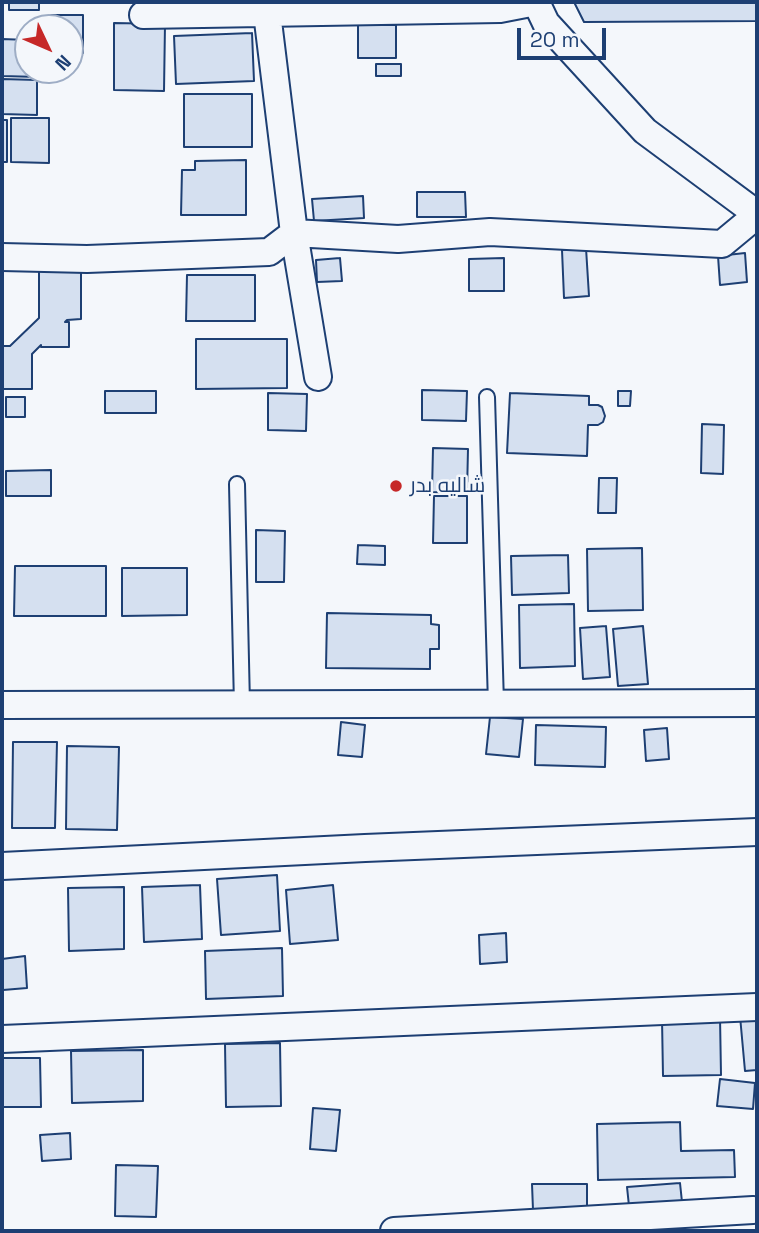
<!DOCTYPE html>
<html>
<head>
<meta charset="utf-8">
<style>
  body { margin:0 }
  #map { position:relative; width:759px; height:1233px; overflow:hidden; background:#f4f7fb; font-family:"Space Grotesk",sans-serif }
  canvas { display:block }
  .frame { position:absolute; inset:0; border:4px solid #1d3f73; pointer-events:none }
  .north { position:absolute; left:14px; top:14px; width:70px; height:70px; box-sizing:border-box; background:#f4f7fb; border:2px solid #9eadc5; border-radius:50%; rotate:134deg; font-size:19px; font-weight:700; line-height:28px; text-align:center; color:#1d3f73 }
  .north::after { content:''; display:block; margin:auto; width:24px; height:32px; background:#c62828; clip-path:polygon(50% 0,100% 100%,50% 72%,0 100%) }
  .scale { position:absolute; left:517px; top:28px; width:89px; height:32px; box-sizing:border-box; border:4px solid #1d3f73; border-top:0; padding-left:9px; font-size:21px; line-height:24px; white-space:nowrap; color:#1d3f73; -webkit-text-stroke:5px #f4f7fb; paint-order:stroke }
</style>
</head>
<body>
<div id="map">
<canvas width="759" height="1233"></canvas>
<div class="frame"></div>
<div class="north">N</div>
<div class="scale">20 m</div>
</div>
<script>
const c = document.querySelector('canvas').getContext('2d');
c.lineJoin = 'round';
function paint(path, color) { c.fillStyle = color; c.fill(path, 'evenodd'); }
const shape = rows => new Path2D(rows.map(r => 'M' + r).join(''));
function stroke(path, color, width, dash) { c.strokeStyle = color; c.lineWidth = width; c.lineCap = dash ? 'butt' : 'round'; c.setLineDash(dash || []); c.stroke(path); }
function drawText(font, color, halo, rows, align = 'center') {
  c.font = font + ' "Space Grotesk",Cairo,sans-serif'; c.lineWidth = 5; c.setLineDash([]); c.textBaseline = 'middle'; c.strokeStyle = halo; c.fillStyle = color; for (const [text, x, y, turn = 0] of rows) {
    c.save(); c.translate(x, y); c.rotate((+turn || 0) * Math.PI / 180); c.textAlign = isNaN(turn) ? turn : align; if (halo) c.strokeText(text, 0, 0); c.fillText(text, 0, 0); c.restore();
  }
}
const building = shape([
  [9,2,39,2,39,10,9,10,9,2],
  [574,2,757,2,757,21,584,22,574,2],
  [51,15,83,15,83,53,70,53,70,28,51,28,51,15],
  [114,23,165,24,164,91,114,90,114,23],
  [358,25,396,25,396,58,358,58,358,25],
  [252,33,254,81,176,84,174,36,252,33],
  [2,39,28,40,28,70,38,70,38,77,2,76,2,39],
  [376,64,401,64,401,76,376,76,376,64],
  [2,79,37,80,37,115,2,114,2,79],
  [184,94,252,94,252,147,184,147,184,94],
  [11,118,49,118,49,163,11,162,11,118],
  [2,120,7,120,7,162,2,162,2,120],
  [246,160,246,215,181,215,182,170,195,170,195,161,246,160],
  [417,192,465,192,466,217,417,217,417,192],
  [363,196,364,218,314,221,312,199,363,196],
  [586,248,589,296,564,298,562,250,586,248],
  [745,253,747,282,720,285,718,256,745,253],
  [340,258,342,281,317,282,316,260,340,258],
  [504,258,504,291,469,291,469,259,504,258],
  [39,271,81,271,81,319,67,320,65,322,69,322,69,347,41,347,41,345,32,354,32,389,2,389,2,346,10,346,39,318,39,271],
  [187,275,255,275,255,321,186,321,187,275],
  [196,339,287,339,287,388,196,389,196,339],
  [422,390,467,391,466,421,422,420,422,390],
  [105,391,156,391,156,413,105,413,105,391],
  [618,391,631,391,630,406,618,406,618,391],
  [268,393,307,394,306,431,268,430,268,393],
  [510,393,589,396,589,405,598,405,602,407,605,416,603,422,598,425,588,425,587,456,507,453,510,393],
  [6,397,25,397,25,417,6,417,6,397],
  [702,424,724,425,723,474,701,473,702,424],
  [433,448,468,449,467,493,432,492,433,448],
  [51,470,51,496,6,496,6,471,51,470],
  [599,478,617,478,616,513,598,513,599,478],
  [434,496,467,496,467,543,433,543,434,496],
  [256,530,285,531,284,582,256,582,256,530],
  [358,545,385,546,385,565,357,564,358,545],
  [642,548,643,610,588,611,587,549,642,548],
  [568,555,569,593,512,595,511,556,568,555],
  [15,566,106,566,106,616,14,616,15,566],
  [122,568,187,568,187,615,122,616,122,568],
  [574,604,575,666,520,668,519,605,574,604],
  [327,613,431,615,431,624,439,625,439,649,430,649,430,669,326,668,327,613],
  [606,626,610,677,583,679,580,628,606,626],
  [643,626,648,684,618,686,613,629,643,626],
  [490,717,523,719,519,757,486,754,490,717],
  [341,722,365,725,362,757,338,755,341,722],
  [536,725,606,727,605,767,535,765,536,725],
  [667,728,669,759,646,761,644,730,667,728],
  [13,742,57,742,55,828,12,828,13,742],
  [67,746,119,747,117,830,66,829,67,746],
  [277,875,280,931,221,935,217,879,277,875],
  [200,885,202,939,144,942,142,887,200,885],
  [333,885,338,940,290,944,286,890,333,885],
  [124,887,124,949,69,951,68,888,124,887],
  [506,933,507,962,480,964,479,935,506,933],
  [282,948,283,996,206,999,205,951,282,948],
  [25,956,27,988,3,990,2,959,25,956],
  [757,1015,757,1070,745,1071,740,1016,757,1015],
  [720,1017,721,1075,663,1076,662,1019,720,1017],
  [280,1043,281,1106,226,1107,225,1044,280,1043],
  [143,1050,143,1101,72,1103,71,1051,143,1050],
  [2,1058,40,1058,41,1107,2,1107,2,1058],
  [720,1079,755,1083,753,1109,717,1106,720,1079],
  [313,1108,340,1110,336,1151,310,1149,313,1108],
  [680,1122,681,1151,734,1150,735,1177,598,1180,597,1124,680,1122],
  [70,1133,71,1159,42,1161,40,1135,70,1133],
  [116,1165,158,1166,156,1217,115,1216,116,1165],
  [680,1183,682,1202,629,1206,627,1187,680,1183],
  [532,1184,587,1184,587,1209,533,1210,532,1184]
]);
paint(building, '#d5e0f0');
stroke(building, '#1d3f73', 2);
const lane = shape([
  [487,397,496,704],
  [237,484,242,705]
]);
const street = shape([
  [267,13,294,233,318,377],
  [143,15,500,9,536,2,546,23,645,131,757,214],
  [2,257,87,259,269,252,294,233,398,239,490,232,722,244,757,215],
  [2,705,757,703],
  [2,866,365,848,757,832],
  [2,1039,757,1007],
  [394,1231,753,1210]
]);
stroke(lane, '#1d3f73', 18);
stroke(street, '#1d3f73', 30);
stroke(lane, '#f4f7fb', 14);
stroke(street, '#f4f7fb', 26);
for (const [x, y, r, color] of [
  [396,486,7,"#c62828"]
]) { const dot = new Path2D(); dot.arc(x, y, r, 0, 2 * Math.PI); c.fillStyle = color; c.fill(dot); stroke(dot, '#f4f7fb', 2.5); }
drawText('21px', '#1d3f73', '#f4f7fb', [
  ["شاليه بدر",410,486]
], 'left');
</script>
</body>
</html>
